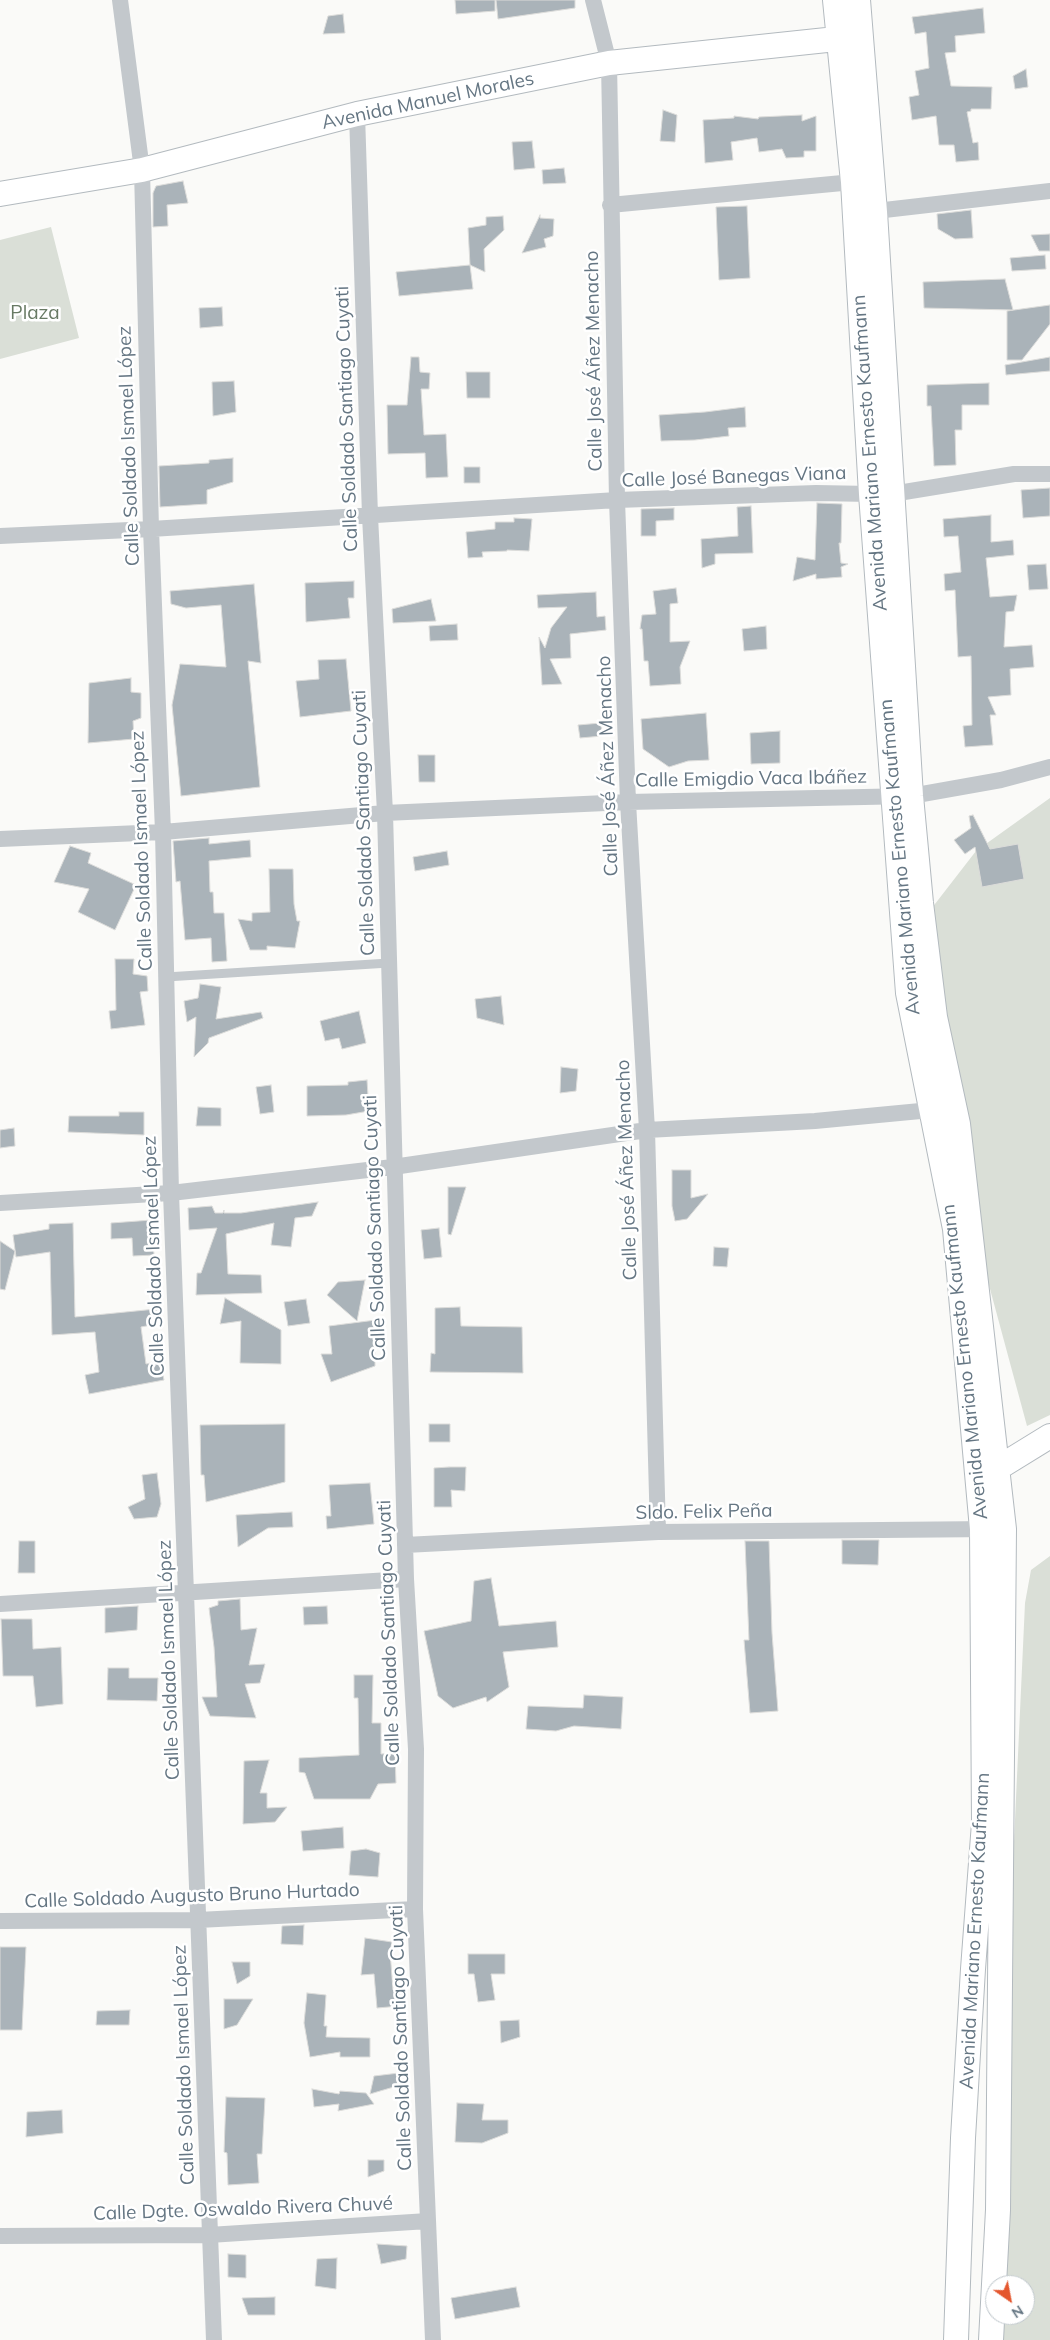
<!DOCTYPE html>
<html>
<head>
<meta charset="utf-8">
<style>
  body { margin:0 }
  #map { position:relative; width:1050px; height:2340px; overflow:hidden; background:#fafaf8; font-family:Mulish,sans-serif }
  canvas { display:block }
  .north { position:absolute; left:985px; top:2275px; width:50px; height:50px; box-sizing:border-box; background:#fff; border:1px solid #c1c8cd; border-radius:50%; rotate:147deg; font-size:14px; font-weight:700; line-height:20px; text-align:center; color:#657683 }
  .north::after { content:''; display:block; margin:auto; width:18px; height:22px; background:#e4572e; clip-path:polygon(50% 0,100% 100%,50% 72%,0 100%) }
</style>
</head>
<body>
<div id="map">
<canvas width="1050" height="2340"></canvas>
<div class="north">N</div>
</div>
<script>
const c = document.querySelector('canvas').getContext('2d');
c.lineJoin = 'round';
function paint(path, color) { c.fillStyle = color; c.fill(path, 'evenodd'); }
const shape = rows => new Path2D(rows.map(r => 'M' + r).join(''));
function stroke(path, color, width, dash) { c.strokeStyle = color; c.lineWidth = width; c.lineCap = dash ? 'butt' : 'round'; c.setLineDash(dash || []); c.stroke(path); }
function drawText(font, color, halo, rows, align = 'center') {
  c.font = font + ' Mulish,sans-serif'; c.lineWidth = 5; c.setLineDash([]); c.textBaseline = 'middle'; c.strokeStyle = halo; c.fillStyle = color; for (const [text, x, y, turn = 0] of rows) {
    c.save(); c.translate(x, y); c.rotate((+turn || 0) * Math.PI / 180); c.textAlign = isNaN(turn) ? turn : align; if (halo) c.strokeText(text, 0, 0); c.fillText(text, 0, 0); c.restore();
  }
}
paint(shape([
  [51,227,79,338,0,359,0,240],
  [1050,798,1050,1415,1027,1426,942,1111,928,913,976,851],
  [1050,1556,1050,2340,991,2340,1025,1603,1031,1570],
  [995,2285,1025,2285,1025,2315,995,2315]
]), '#dadfd7');
const building = shape([
  [455,0,495,0,495,11,456,14,455,0],
  [496,0,575,0,575,8,498,19,496,0],
  [983,8,985,33,955,36,956,52,945,53,951,86,992,87,991,109,971,109,971,111,967,112,973,143,978,142,979,160,956,162,954,145,939,145,936,116,912,120,909,97,919,95,915,71,929,68,926,32,915,34,912,17,983,8],
  [343,14,345,33,323,34,328,16,343,14],
  [1026,69,1028,87,1015,89,1013,76,1026,69],
  [663,110,677,115,675,142,660,141,663,110],
  [802,115,802,121,816,116,816,151,804,151,804,157,786,158,782,149,759,152,757,138,731,142,733,160,705,163,703,120,734,118,734,116,758,119,759,117,802,115],
  [532,141,535,168,514,170,512,142,532,141],
  [564,168,566,183,543,184,542,170,564,168],
  [183,181,188,203,167,205,168,226,153,227,153,193,156,186,183,181],
  [747,206,750,278,719,280,716,207,747,206],
  [971,210,973,238,955,239,938,229,937,214,971,210],
  [540,215,540,218,554,219,553,236,544,239,546,247,522,253,540,215],
  [503,216,504,230,484,249,485,272,470,265,468,228,486,225,486,217,503,216],
  [1050,234,1050,251,1039,251,1031,235,1050,234],
  [1045,255,1046,269,1012,271,1010,258,1045,255],
  [470,265,473,289,399,296,396,272,470,265],
  [1005,279,1013,310,924,308,923,282,1005,279],
  [1050,305,1050,324,1022,360,1007,360,1007,311,1050,305],
  [222,307,223,326,200,328,199,308,222,307],
  [411,357,419,357,420,372,430,373,429,389,421,389,424,435,446,434,448,477,426,478,425,453,388,454,387,405,407,405,411,357],
  [1050,357,1050,371,1006,375,1005,365,1050,357],
  [466,372,490,372,490,398,467,398,466,372],
  [234,381,236,412,213,416,212,382,234,381],
  [989,383,989,405,962,405,962,430,955,430,956,465,934,466,931,406,927,406,927,385,989,383],
  [745,407,746,427,728,428,729,436,695,440,661,441,659,415,705,412,745,407],
  [233,458,233,482,207,490,207,504,160,507,159,466,209,463,209,460,233,458],
  [464,467,480,467,480,483,464,483,464,467],
  [1050,488,1050,516,1023,518,1021,490,1050,488],
  [817,503,842,504,841,543,839,543,841,563,848,564,841,567,842,577,816,579,816,574,793,581,797,557,815,560,817,503],
  [751,506,753,553,715,554,715,564,702,568,701,539,738,536,737,507,751,506],
  [674,508,674,520,656,521,656,536,641,536,641,509,674,508],
  [991,515,991,542,1013,540,1014,555,986,558,990,597,1017,595,1014,611,1006,612,1004,647,1032,645,1034,667,1010,669,1011,695,988,697,996,715,990,715,993,745,965,747,963,726,972,725,971,656,958,657,955,590,945,591,944,574,961,572,958,536,944,537,943,519,991,515],
  [514,518,532,519,529,551,507,550,507,551,482,552,483,557,468,558,466,532,495,529,495,522,514,522,514,518],
  [1046,564,1048,589,1029,590,1027,565,1046,564],
  [354,581,354,598,348,598,350,618,306,622,305,583,354,581],
  [254,584,261,663,248,661,260,787,181,796,172,705,180,664,226,667,221,605,186,608,171,604,170,591,254,584],
  [676,588,678,603,670,604,670,642,690,641,680,667,681,684,650,686,648,661,644,661,642,629,640,629,642,615,656,614,653,591,676,588],
  [596,592,597,617,605,616,606,630,570,634,571,658,550,659,562,684,542,685,539,637,545,648,551,628,567,607,538,608,537,595,596,592],
  [431,599,436,621,393,623,392,609,431,599],
  [457,624,458,640,430,641,429,626,457,624],
  [766,626,767,649,744,651,742,629,766,626],
  [346,659,351,711,300,717,296,681,319,679,318,660,346,659],
  [131,678,131,692,141,693,141,718,133,721,134,739,88,743,89,683,131,678],
  [706,713,709,760,688,761,669,767,643,749,641,719,706,713],
  [601,723,602,736,580,738,578,725,601,723],
  [780,731,780,763,751,764,750,733,780,731],
  [418,755,435,755,435,782,419,782,418,755],
  [973,815,990,849,1018,844,1024,879,982,887,975,847,965,854,954,840,971,828,969,816,973,815],
  [209,838,209,844,250,840,251,857,209,861,210,892,213,892,214,913,224,913,227,961,212,962,211,938,185,940,180,881,176,882,173,841,209,838],
  [70,846,91,853,88,863,136,885,115,930,78,912,89,889,54,882,70,846],
  [447,851,449,865,415,871,413,857,447,851],
  [269,869,293,869,294,904,297,921,300,921,295,948,267,946,267,950,250,950,238,919,252,921,252,913,270,912,269,869],
  [115,959,134,959,133,974,147,976,148,991,140,992,145,1025,111,1029,109,1011,116,1010,115,959],
  [200,984,221,987,216,1019,261,1012,263,1018,209,1038,208,1043,194,1057,196,1017,187,1022,184,1001,198,998,200,984],
  [501,996,504,1025,477,1018,475,999,501,996],
  [359,1011,366,1043,342,1049,339,1038,325,1041,320,1021,359,1011],
  [561,1067,578,1069,576,1091,560,1093,561,1067],
  [367,1080,369,1111,346,1115,307,1116,307,1086,348,1085,348,1082,367,1080],
  [271,1085,274,1112,260,1114,256,1087,271,1085],
  [198,1107,221,1108,221,1126,196,1126,198,1107],
  [119,1112,144,1112,144,1135,68,1132,69,1116,119,1116,119,1112],
  [14,1128,15,1146,0,1148,0,1130,14,1128],
  [672,1170,691,1170,691,1198,708,1194,687,1219,675,1221,672,1206,672,1170],
  [448,1187,466,1187,451,1235,448,1234,448,1187],
  [318,1202,312,1216,295,1218,291,1247,271,1245,274,1223,226,1234,228,1274,261,1275,262,1293,196,1295,197,1273,201,1273,217,1228,189,1230,188,1208,212,1206,215,1213,223,1213,224,1210,224,1213,241,1213,318,1202],
  [152,1220,154,1255,133,1256,132,1238,111,1239,111,1223,152,1220],
  [73,1223,75,1317,156,1309,157,1324,141,1327,146,1364,160,1361,164,1380,89,1394,85,1375,99,1372,95,1332,52,1335,50,1252,16,1257,13,1235,49,1229,49,1224,73,1223],
  [439,1228,442,1257,424,1259,421,1230,439,1228],
  [0,1241,15,1251,5,1290,0,1289,0,1241],
  [714,1247,729,1248,727,1267,713,1266,714,1247],
  [365,1280,357,1321,327,1295,338,1282,365,1280],
  [225,1298,281,1330,281,1364,240,1363,241,1321,220,1324,225,1298],
  [306,1299,310,1323,288,1326,284,1302,306,1299],
  [460,1307,461,1326,522,1327,523,1373,430,1372,431,1353,435,1354,435,1308,460,1307],
  [376,1320,381,1332,375,1333,375,1366,331,1382,321,1354,332,1354,329,1326,376,1320],
  [285,1424,285,1482,206,1502,204,1475,201,1475,200,1425,285,1424],
  [429,1424,450,1424,450,1442,429,1442,429,1424],
  [449,1467,466,1467,465,1491,451,1490,452,1507,434,1507,434,1468,449,1467],
  [157,1473,161,1504,157,1517,134,1519,128,1507,145,1499,142,1475,157,1473],
  [370,1483,374,1524,327,1529,326,1516,331,1516,329,1485,370,1483],
  [292,1512,293,1527,268,1528,238,1547,236,1515,292,1512],
  [842,1540,879,1540,878,1565,842,1564,842,1540],
  [19,1541,35,1541,35,1573,18,1573,19,1541],
  [745,1541,769,1541,772,1633,778,1711,750,1713,744,1640,749,1640,745,1541],
  [491,1578,499,1626,556,1621,558,1647,503,1652,509,1687,487,1702,486,1697,453,1708,438,1696,424,1631,471,1621,474,1581,491,1578],
  [240,1599,241,1630,257,1628,249,1665,265,1664,260,1683,245,1684,256,1718,210,1716,202,1697,217,1697,214,1647,209,1608,218,1605,218,1601,240,1599],
  [138,1606,137,1630,105,1633,105,1608,138,1606],
  [327,1606,328,1624,304,1625,303,1607,327,1606],
  [1,1619,32,1619,33,1649,61,1647,63,1704,36,1707,33,1676,3,1676,1,1619],
  [108,1668,129,1668,129,1678,158,1678,157,1701,107,1700,108,1668],
  [354,1675,373,1675,372,1723,381,1723,381,1754,395,1753,396,1783,378,1784,370,1799,314,1799,305,1773,299,1772,299,1758,359,1755,358,1698,354,1698,354,1675],
  [584,1695,623,1697,621,1729,574,1726,556,1731,526,1729,528,1706,583,1708,584,1695],
  [269,1760,260,1793,267,1793,267,1808,287,1807,275,1822,243,1824,244,1761,269,1760],
  [343,1827,344,1848,303,1851,301,1831,343,1827],
  [366,1849,380,1853,378,1877,349,1875,351,1851,366,1849],
  [304,1925,303,1945,281,1944,282,1926,304,1925],
  [365,1938,392,1942,390,1951,393,1990,399,1989,400,2006,377,2008,374,1974,361,1975,365,1938],
  [0,1947,26,1947,22,2030,0,2030,0,1947],
  [468,1954,505,1954,505,1974,491,1974,495,2000,478,2002,474,1974,468,1974,468,1954],
  [232,1962,250,1962,250,1976,237,1984,232,1962],
  [307,1993,326,1995,324,2026,327,2026,326,2037,370,2038,370,2057,340,2057,340,2052,310,2057,304,2023,307,1993],
  [224,1999,253,1999,237,2025,224,2029,224,1999],
  [130,2010,129,2025,96,2025,97,2011,130,2010],
  [519,2020,520,2037,501,2043,500,2021,519,2020],
  [399,2073,397,2086,370,2094,374,2076,399,2073],
  [312,2089,339,2094,340,2091,366,2093,374,2104,338,2111,339,2104,314,2107,312,2089],
  [226,2097,265,2098,262,2154,257,2154,259,2183,228,2185,227,2153,224,2152,226,2097],
  [457,2103,484,2104,482,2120,508,2120,508,2133,482,2143,455,2142,457,2103],
  [62,2110,63,2133,26,2137,27,2112,62,2110],
  [368,2160,384,2160,384,2171,368,2177,368,2160],
  [377,2244,407,2246,406,2259,381,2264,377,2244],
  [228,2254,246,2255,246,2278,228,2277,228,2254],
  [337,2258,336,2289,315,2286,317,2259,337,2258],
  [516,2287,520,2307,455,2319,451,2298,516,2287],
  [275,2297,275,2315,248,2315,242,2298,275,2297]
]);
paint(building, '#aab3b9');
stroke(building, '#dcdcda', 1);
const secondary = shape([
  [835,0,853,182,871,494,908,993,955,1229,982,1529,984,1823,973,1969,963,2138,956,2340],
  [858,0,875,212,911,796,921,903,935,1017,958,1124,1004,1529,998,2210,991,2340],
  [0,194,142,170,357,114,609,63,855,37],
  [984,1469,998,1468,1050,1436]
]);
stroke(secondary, '#b3babf', 26);
stroke(shape([
  [166,977,389,963]
]), '#c3c8cc', 9);
stroke(shape([
  [120,0,142,170,151,529,163,832,171,1193,214,2340],
  [593,0,609,63,617,500,628,802,647,1130,658,1532],
  [357,114,370,516,385,813,406,1579,416,1749,415,1909,433,2340],
  [610,205,853,182],
  [867,212,1050,191],
  [892,494,1014,474,1050,474],
  [0,536,151,529,617,500,816,493,871,494],
  [0,839,163,832,385,813,628,802,911,796,1001,780,1050,767],
  [0,1203,171,1193,393,1167,647,1130,815,1121,931,1110],
  [405,1545,658,1532,993,1529],
  [0,1604,406,1579],
  [0,1921,198,1920,415,1909],
  [0,2236,209,2235,428,2221]
]), '#c3c8cc', 16);
stroke(secondary, '#fff', 24);
drawText('19px', '#657683', '#fff', [
  ["Avenida Manuel Morales",428,101,-12],
  ["Calle José Áñez Menacho",594,361,-91],
  ["Calle Soldado Santiago Cuyati",347,419,-92],
  ["Calle Soldado Ismael López",129,446,-92],
  ["Avenida Mariano Ernesto Kaufmann",870,453,-94],
  ["Calle José Banegas Viana",734,477,-2],
  ["Calle José Áñez Menacho",608,766,-92],
  ["Calle Emigdio Vaca Ibáñez",751,779,-1],
  ["Calle Soldado Santiago Cuyati",364,823,-92],
  ["Calle Soldado Ismael López",142,851,-92],
  ["Avenida Mariano Ernesto Kaufmann",900,857,-95],
  ["Calle José Áñez Menacho",627,1170,-92],
  ["Calle Soldado Santiago Cuyati",375,1228,-92],
  ["Calle Soldado Ismael López",154,1256,-92],
  ["Avenida Mariano Ernesto Kaufmann",965,1362,-96],
  ["Sldo. Felix Peña",704,1512,-1],
  ["Calle Soldado Santiago Cuyati",389,1633,-92],
  ["Calle Soldado Ismael López",169,1660,-92],
  ["Calle Soldado Augusto Bruno Hurtado",192,1896,-2],
  ["Avenida Mariano Ernesto Kaufmann",975,1931,-87],
  ["Calle Soldado Santiago Cuyati",401,2038,-92],
  ["Calle Soldado Ismael López",184,2065,-92],
  ["Calle Dgte. Oswaldo Rivera Chuvé",243,2209,-2]
]);
drawText('19px', '#687a64', '#fff', [
  ["Plaza",35,313]
]);
</script>
</body>
</html>
